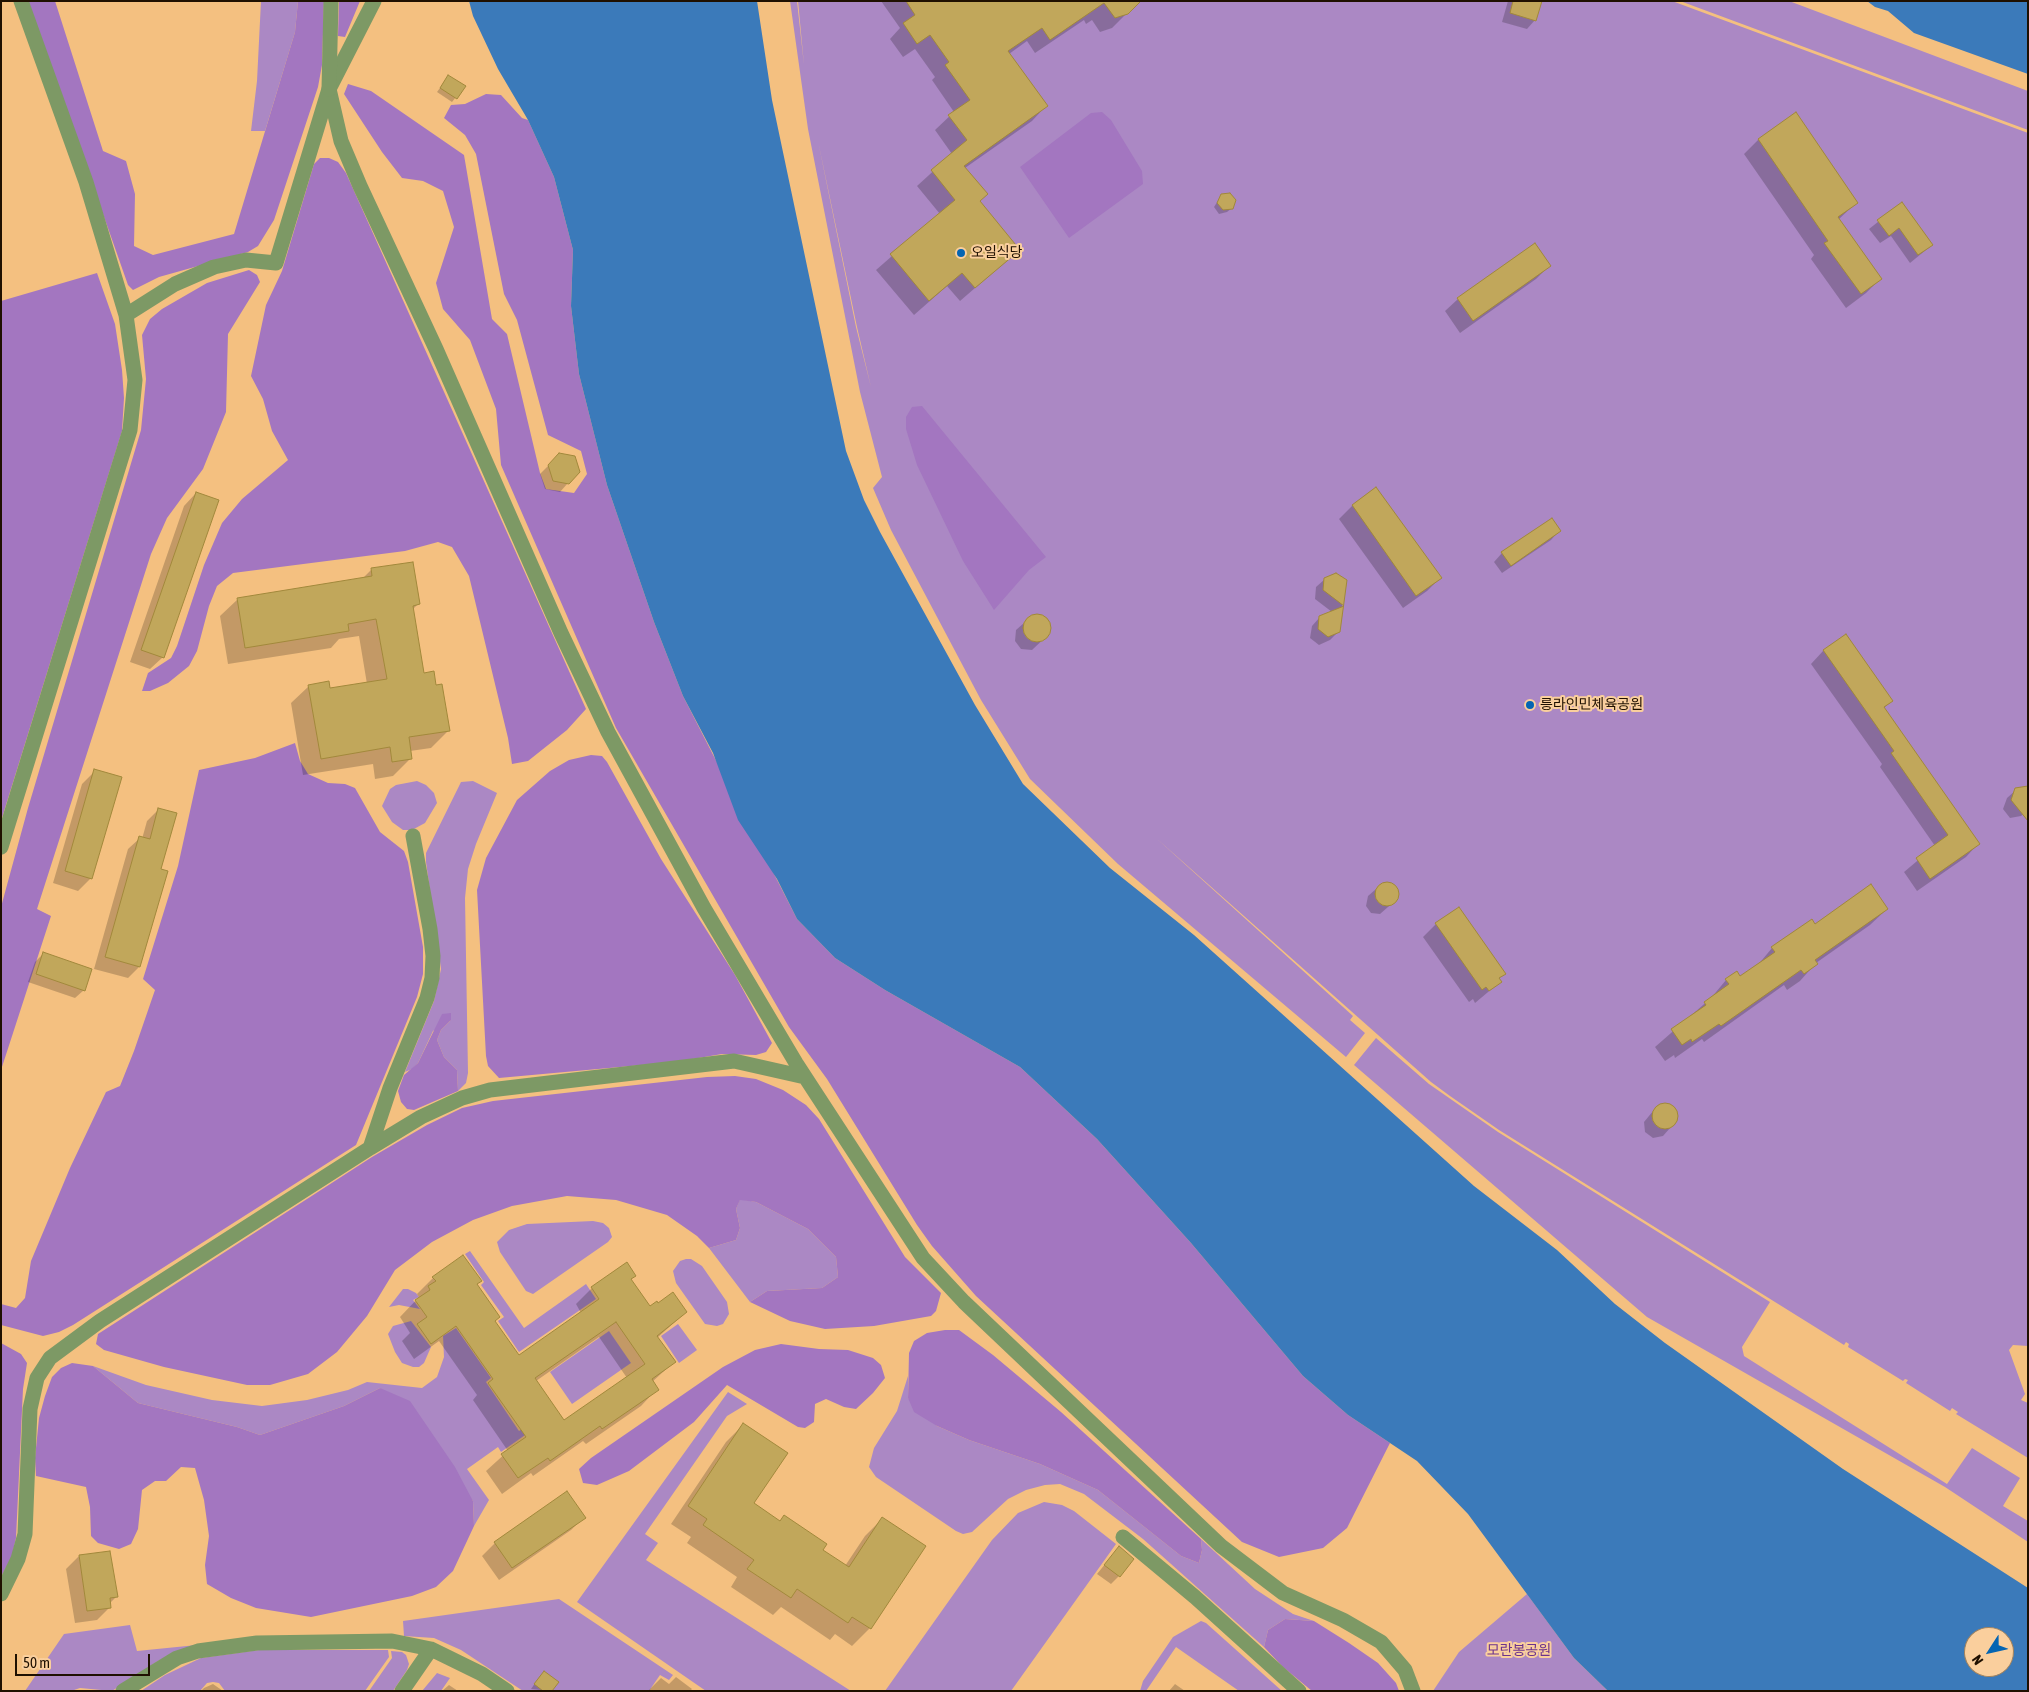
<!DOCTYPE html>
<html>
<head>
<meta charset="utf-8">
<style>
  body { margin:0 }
  #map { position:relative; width:2029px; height:1692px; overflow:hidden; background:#f4c080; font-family:"Asap Condensed",sans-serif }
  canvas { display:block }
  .frame { position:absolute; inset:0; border:2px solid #1f1000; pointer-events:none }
  .north { position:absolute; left:1964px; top:1627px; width:50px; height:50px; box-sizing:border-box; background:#facf9d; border:1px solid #a2835e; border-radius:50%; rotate:235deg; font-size:14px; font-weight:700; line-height:20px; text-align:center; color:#1f1000 }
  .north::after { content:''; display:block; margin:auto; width:18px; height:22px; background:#0565b2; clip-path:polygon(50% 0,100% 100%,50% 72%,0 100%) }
  .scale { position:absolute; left:15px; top:1654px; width:135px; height:22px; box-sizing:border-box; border:2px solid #1f1000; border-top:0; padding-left:6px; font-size:15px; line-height:18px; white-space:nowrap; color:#1f1000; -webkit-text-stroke:4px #facf9d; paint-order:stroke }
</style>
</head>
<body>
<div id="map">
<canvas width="2029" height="1692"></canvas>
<div class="frame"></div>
<div class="north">N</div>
<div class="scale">50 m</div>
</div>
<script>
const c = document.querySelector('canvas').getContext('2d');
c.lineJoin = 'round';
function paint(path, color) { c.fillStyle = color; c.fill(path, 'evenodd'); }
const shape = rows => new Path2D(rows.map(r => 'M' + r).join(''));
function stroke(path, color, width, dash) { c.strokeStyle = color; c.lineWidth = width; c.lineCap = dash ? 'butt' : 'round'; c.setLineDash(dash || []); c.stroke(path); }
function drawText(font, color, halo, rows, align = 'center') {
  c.font = font + ' "Asap Condensed","Noto Sans KR",sans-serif'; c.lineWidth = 4; c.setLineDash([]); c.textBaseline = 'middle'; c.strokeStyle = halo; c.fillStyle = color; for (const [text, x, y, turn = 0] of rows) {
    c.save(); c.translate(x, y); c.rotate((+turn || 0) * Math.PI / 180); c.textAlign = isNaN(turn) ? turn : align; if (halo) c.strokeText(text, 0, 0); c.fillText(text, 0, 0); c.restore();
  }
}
paint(shape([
  [261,1,298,1,295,32,265,131,251,131,257,81],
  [790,1,797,1,804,65,798,1,1672,1,2028,133,2028,1346,2013,1345,2009,1350,2025,1394,2021,1400,2028,1403,2028,1458,1956,1414,1958,1412,1952,1408,1950,1411,1906,1383,1908,1380,1905,1379,1903,1381,1848,1347,1849,1344,1846,1342,1844,1345,1499,1130,1450,1096,1431,1082,1156,838,1353,1016,1350,1020,1365,1033,1346,1057,1118,864,1030,779,981,700,891,530,873,488,882,477,860,392,808,129],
  [818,141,857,327,871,387,856,327],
  [1680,1,1789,1,2028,91,2028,130],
  [417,781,426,785,434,793,437,803,425,823,412,830,403,830,392,822,382,806,390,789,396,785],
  [473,781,497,793,476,844,468,869,465,898,468,1073,466,1083,458,1091,457,1070,444,1057,437,1040,441,1030,451,1020,433,1031,418,1063,412,1069,405,1072,434,1001,441,969,426,862,426,853,461,782],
  [1376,1038,1429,1084,1498,1132,1770,1302,1742,1347,1744,1356,1947,1484,1972,1448,2020,1478,2003,1506,2028,1521,2028,1542,1945,1487,1647,1317,1354,1065],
  [740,1199,756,1202,808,1229,836,1257,838,1277,822,1288,767,1291,750,1302,709,1248,736,1240,740,1228,736,1209],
  [593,1221,603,1223,609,1228,612,1237,608,1242,533,1294,526,1291,500,1252,497,1242,509,1230,527,1224],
  [470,1251,524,1328,586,1284,596,1299,519,1352,498,1321,504,1317,481,1285,484,1282,465,1254],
  [686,1259,691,1259,702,1266,727,1302,729,1314,723,1324,717,1326,705,1324,676,1283,673,1271,680,1261],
  [403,1289,408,1289,416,1293,419,1297,413,1300,420,1309,399,1305,389,1307],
  [411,1321,431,1347,424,1363,419,1367,413,1367,402,1363,395,1352,388,1334,393,1326],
  [678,1324,697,1350,679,1363,661,1336],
  [456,1328,491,1378,486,1382,519,1431,525,1427,528,1433,501,1452,498,1447,467,1469,489,1500,474,1526,473,1501,380,1388,344,1406,260,1435,237,1427,138,1403,93,1366,146,1385,212,1400,262,1406,307,1400,348,1390,367,1382,422,1388,437,1377,444,1357,443,1336],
  [609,1331,631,1363,572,1404,550,1372],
  [908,1376,908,1398,937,1426,969,1440,1040,1464,1098,1490,1181,1556,1199,1563,1202,1550,1201,1539,1255,1589,1293,1614,1314,1621,1285,1619,1268,1630,1264,1647,1143,1539,1084,1494,1060,1484,1045,1485,1026,1490,1008,1499,972,1532,963,1534,956,1531,876,1477,869,1467,874,1448,897,1411],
  [728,1392,747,1404,727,1416,645,1534,658,1543,646,1560,851,1691,706,1691,577,1602],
  [1044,1502,1062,1505,1074,1511,1116,1544,1011,1691,885,1691,992,1540,1018,1513],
  [1527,1594,1574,1658,1608,1691,1433,1691,1459,1652],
  [559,1599,673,1675,669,1680,660,1675,649,1691,523,1691,461,1650,434,1638,404,1636,403,1621],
  [1201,1621,1206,1623,1282,1691,1239,1691,1176,1647,1146,1691,1140,1691,1143,1681,1173,1637],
  [130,1625,137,1651,197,1645,158,1661,112,1691,80,1688,71,1691,25,1691,64,1634],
  [259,1650,388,1650,389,1657,365,1691,225,1691,219,1683,213,1682,207,1683,200,1691,141,1691,165,1675,201,1658],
  [391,1651,402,1652,406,1655,409,1664,407,1670,393,1691,369,1691,392,1658],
  [437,1673,450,1678,441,1691,422,1691]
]), '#ab88c4');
paint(shape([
  [28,1,55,1,103,151,126,161,135,194,134,246,153,255,234,234,295,32,298,1,324,1,322,65,318,87,274,220,258,246,248,252,159,277,133,290,128,285],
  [339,1,360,1,345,37,338,36],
  [348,84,371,91,464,155,492,319,507,334,540,473,546,489,574,493,587,474,581,451,548,435,517,320,504,294,476,154,465,135,444,118,451,105,465,104,486,94,501,95,522,118,528,120,554,177,573,250,571,306,579,374,607,485,654,622,683,696,797,919,835,958,885,990,1020,1067,1097,1139,1191,1243,1303,1376,1348,1415,1390,1443,1347,1528,1323,1548,1279,1557,1242,1542,976,1296,932,1246,917,1225,827,1079,789,1027,616,728,501,465,496,409,470,340,443,309,436,283,454,227,443,191,423,181,402,178,382,152,344,94],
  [1102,112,1111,120,1142,171,1143,184,1069,238,1020,167,1091,113],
  [320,158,329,158,338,162,346,173,586,709,567,730,528,761,512,764,508,738,469,576,452,547,438,542,405,551,233,573,217,586,209,606,197,651,189,666,168,683,150,691,142,691,148,673,171,658,177,646,204,565,222,523,242,499,288,460,272,431,263,399,251,376,266,305,282,271,314,164],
  [249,270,257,275,260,282,228,334,226,412,203,469,167,518,151,554,37,909,51,916,1,1070,1,907,28,808,141,430,146,379,142,335,150,319,162,309,207,283],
  [97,273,115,324,122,370,124,398,122,431,1,821,1,301],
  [922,406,1046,557,1029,570,994,610,963,561,917,465,906,429,906,417,912,407],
  [295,743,300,761,308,774,328,783,345,784,355,788,380,832,404,851,408,862,423,947,423,974,417,997,356,1145,73,1325,59,1332,43,1336,1,1325,1,1304,16,1308,25,1298,31,1261,70,1168,106,1092,120,1086,134,1051,155,990,143,979,178,866,199,770,255,758],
  [591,755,602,756,607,762,661,859,735,975,772,1043,766,1052,756,1055,722,1054,675,1062,499,1078,488,1066,486,1056,477,890,486,858,517,800,550,771,569,760],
  [451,1013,451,1020,441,1030,437,1040,444,1057,457,1070,458,1091,414,1110,407,1109,401,1102,398,1091,404,1075,418,1063,442,1014],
  [735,1076,756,1079,783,1090,806,1105,819,1119,905,1257,941,1293,936,1311,931,1316,874,1326,825,1329,790,1321,750,1302,767,1291,822,1288,838,1277,836,1257,808,1229,756,1202,740,1200,736,1209,740,1228,736,1240,709,1248,697,1236,667,1215,616,1200,567,1196,512,1206,473,1220,432,1242,395,1270,367,1316,337,1352,308,1374,270,1385,247,1385,164,1367,104,1350,96,1344,98,1334,372,1157,427,1125,462,1108,493,1101,707,1077],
  [945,1330,959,1330,993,1355,1061,1412,1201,1539,1202,1550,1199,1563,1181,1556,1098,1490,1040,1464,969,1440,937,1426,914,1412,908,1398,909,1353,914,1341,927,1333],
  [1,1343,21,1354,27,1363,23,1389,16,1538,12,1556,1,1577],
  [781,1344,819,1349,848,1350,873,1358,881,1365,885,1378,873,1393,856,1409,844,1407,826,1399,815,1404,814,1422,805,1428,798,1427,727,1385,694,1422,629,1471,597,1485,583,1483,579,1469,591,1458,723,1367,755,1350],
  [72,1363,93,1366,138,1403,237,1427,260,1435,344,1406,380,1388,410,1401,455,1467,473,1501,474,1526,453,1571,436,1587,412,1596,311,1617,256,1608,231,1598,207,1584,205,1565,209,1536,204,1500,195,1468,181,1467,166,1481,155,1481,142,1490,138,1529,131,1544,119,1549,98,1543,91,1536,90,1507,86,1487,36,1476,35,1458,39,1418,45,1396,52,1377,61,1368],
  [1285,1619,1314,1621,1349,1643,1378,1663,1396,1683,1399,1691,1312,1691,1283,1667,1264,1647,1268,1630]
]), '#a376c0');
paint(shape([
  [469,1,757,1,772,100,846,451,864,500,880,532,975,705,1023,784,1110,868,1194,935,1474,1186,1557,1250,1615,1304,1665,1343,1843,1469,2028,1588,2028,1691,1608,1691,1574,1658,1468,1514,1417,1461,1348,1415,1303,1376,1191,1243,1097,1139,1020,1067,885,990,835,958,797,919,777,879,738,820,713,753,683,696,654,622,607,485,579,374,571,306,573,250,554,177,528,120,498,69,473,16],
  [1974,1637,2004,1637,2004,1667,1974,1667],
  [1867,1,2028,1,2028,74,1914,33,1888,11,1875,7]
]), '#3b7aba');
paint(shape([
  [881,1,1133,1,1127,13,1112,28,1100,32,1092,20,1086,24,1084,20,1035,53,1027,41,1009,54,1046,106,1032,121,965,168,979,202,1019,250,960,301,947,286,914,315,876,270,940,214,917,186,952,154,935,130,954,112,932,80,935,77,915,49,903,57,890,39,900,28],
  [1508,1,1541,1,1535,20,1527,29,1502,22],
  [445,81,464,87,452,102,437,92],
  [1796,114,1857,202,1838,220,1880,279,1866,293,1846,308,1811,259,1814,255,1744,154,1758,140],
  [1221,196,1232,208,1227,212,1219,214,1214,207],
  [1902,203,1932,245,1910,263,1891,236,1880,243,1869,229],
  [1549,266,1536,279,1460,333,1445,311,1458,299],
  [560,454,568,483,560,492,545,489,540,474],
  [1376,489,1440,578,1427,591,1403,608,1339,519,1352,506],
  [196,493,163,657,150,669,130,662,184,506],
  [1559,531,1551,540,1502,573,1494,562,1502,553],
  [371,570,418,604,412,610,423,674,435,687,449,730,431,748,410,751,411,758,393,776,375,779,373,764,303,775,291,703,309,686,329,690,367,684,359,636,339,639,331,648,228,664,220,616,238,599,362,579],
  [1325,579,1345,581,1339,631,1330,640,1319,645,1310,638,1312,626,1320,617,1332,612,1315,599,1316,587],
  [1033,615,1043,616,1050,624,1049,634,1032,650,1021,649,1015,641,1016,630],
  [1846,636,1891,701,1883,709,1978,844,1966,857,1917,891,1904,872,1935,846,1880,767,1882,764,1811,664,1823,651],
  [95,771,91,878,78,891,53,883,82,784],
  [2016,790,2028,810,2021,816,2010,818,2003,809,2007,798],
  [159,809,159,870,139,967,128,978,94,969,128,849,140,838,142,839,147,821],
  [1384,882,1393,884,1398,891,1396,900,1380,914,1371,913,1366,906,1368,896],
  [1887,909,1870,925,1816,963,1800,981,1787,990,1784,985,1704,1042,1702,1039,1675,1058,1674,1055,1665,1061,1655,1047,1711,998,1726,980,1740,978,1757,966,1772,948,1815,925],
  [1436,924,1504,974,1498,979,1500,982,1475,1003,1473,999,1469,1002,1423,937],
  [43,954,84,990,75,998,28,982,35,962],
  [1668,1104,1676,1109,1678,1119,1663,1136,1653,1138,1645,1132,1644,1122,1658,1105],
  [635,1276,630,1280,650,1307,686,1312,657,1338,674,1362,652,1382,657,1389,641,1406,586,1444,583,1441,533,1476,531,1473,502,1494,486,1471,508,1451,473,1400,477,1395,439,1341,414,1359,402,1341,410,1333,400,1317,419,1297,417,1294,433,1278,476,1284,494,1321,518,1357,581,1313,576,1304,592,1288],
  [599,1337,627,1378,564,1422,536,1381],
  [744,1424,753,1504,779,1522,784,1516,822,1550,845,1566,865,1536,883,1518,925,1547,870,1628,852,1646,835,1634,830,1640,781,1607,773,1615,731,1587,737,1577,687,1543,691,1537,671,1524,726,1442],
  [584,1517,571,1530,499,1580,482,1556,495,1543],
  [1119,1547,1119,1576,1111,1584,1097,1574],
  [79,1556,116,1597,109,1604,110,1607,97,1620,75,1623,66,1569],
  [540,1676,551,1691,531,1689],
  [676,1677,692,1689,690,1691,648,1691,661,1678,669,1684],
  [213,1684,223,1691,201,1691,204,1688],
  [1175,1684,1185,1691,1169,1691],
  [449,1685,458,1691,442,1691]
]), '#0003');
const building = shape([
  [906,1,1141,1,1128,14,1115,18,1104,3,1050,40,1042,28,1008,51,1048,106,964,166,988,194,980,201,1020,250,975,288,962,273,929,301,890,254,955,200,931,170,967,140,948,115,970,100,945,65,949,62,930,35,917,44,903,23,915,15,906,1],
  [1513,1,1542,1,1536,21,1510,13,1513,1],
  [448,75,466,86,457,99,440,88,448,75],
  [1796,112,1858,203,1838,217,1882,279,1861,294,1824,243,1828,241,1758,139,1796,112],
  [1230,193,1236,200,1233,209,1223,210,1217,203,1221,194,1230,193],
  [1902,202,1933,245,1918,255,1899,228,1889,236,1877,220,1902,202],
  [1535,243,1551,266,1473,321,1457,298,1535,243],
  [559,453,575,456,580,472,569,484,553,481,548,465,559,453],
  [1376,487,1442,578,1416,596,1352,505,1376,487],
  [196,492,219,500,164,658,141,650,196,492],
  [1552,518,1561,531,1511,566,1501,552,1552,518],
  [413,562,420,604,413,606,424,673,434,671,436,685,442,684,450,731,409,737,412,759,392,762,390,747,321,759,308,685,329,681,330,688,387,679,376,619,348,624,349,631,245,648,237,598,372,576,371,568,413,562],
  [1336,573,1347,580,1340,632,1328,637,1318,629,1319,616,1344,606,1323,590,1324,578,1336,573],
  '1023 628a14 14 0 1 1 28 0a14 14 0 1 1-28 0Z',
  [1846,634,1893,701,1884,707,1980,844,1930,879,1916,858,1948,835,1891,753,1894,751,1823,650,1846,634],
  [94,769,122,777,92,879,65,871,94,769],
  [2028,786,2028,821,2011,800,2015,788,2028,786],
  [158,808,177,813,161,869,168,871,140,967,105,957,139,836,150,839,158,808],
  '1375 894a12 12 0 1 1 24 0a12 12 0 1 1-24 0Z',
  [1871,884,1888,909,1815,960,1818,964,1804,974,1801,970,1721,1026,1719,1024,1692,1042,1691,1039,1682,1045,1671,1029,1706,1005,1704,1002,1729,984,1725,979,1737,971,1740,976,1775,952,1771,947,1812,919,1815,924,1871,884],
  [1459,907,1506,974,1499,978,1502,982,1489,991,1486,987,1482,990,1435,923,1459,907],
  [43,952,92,969,85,991,36,974,43,952],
  '1652 1116a13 13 0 1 1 26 0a13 13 0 1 1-26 0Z',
  [463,1255,482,1281,477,1284,500,1317,495,1321,519,1355,599,1299,591,1287,627,1262,636,1276,631,1279,650,1306,657,1301,658,1303,673,1292,687,1312,657,1336,676,1362,652,1379,659,1390,602,1429,600,1426,550,1461,548,1458,518,1478,501,1454,526,1437,488,1383,493,1379,456,1326,431,1344,417,1324,427,1317,415,1300,430,1290,428,1286,436,1281,432,1277,463,1255],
  [616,1322,645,1364,564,1420,535,1378,616,1322],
  [743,1423,788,1453,754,1503,780,1521,784,1515,827,1544,823,1550,849,1567,882,1517,926,1546,871,1629,852,1617,848,1623,797,1589,791,1598,747,1569,754,1560,703,1525,707,1519,688,1506,743,1423],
  [567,1491,586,1518,512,1568,494,1542,567,1491],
  [1119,1546,1134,1559,1120,1577,1104,1565,1119,1546],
  [110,1551,118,1597,110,1598,111,1608,87,1611,79,1555,110,1551],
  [544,1671,559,1682,552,1691,543,1691,534,1684,544,1671]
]);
paint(building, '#c1a75b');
stroke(building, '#a1883b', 1);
stroke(shape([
  [329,89,341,141,360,186,436,349,561,633,608,732,704,908,796,1063,923,1258,964,1302,1221,1546,1283,1593,1343,1620,1381,1642,1405,1670,1413,1691],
  [126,315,175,284,214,267,246,260,276,263,329,89,374,1],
  [1,847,130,430,135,380,126,315,86,182,21,1],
  [370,1148,390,1088,427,998,432,978,433,956,430,929,413,836],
  [1123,1537,1195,1597,1299,1691],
  [1,1594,18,1559,25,1534,30,1409,37,1378,50,1358,100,1321,370,1148,421,1117,462,1098,490,1090,734,1061,805,1077],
  [123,1691,177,1658,198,1651,257,1643,392,1641,431,1649,482,1674,507,1691],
  [402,1691,431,1649]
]), '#7d9965', 15);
stroke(shape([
  [329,89,331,1]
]), '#7d9965', 15);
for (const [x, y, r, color] of [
  [961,253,5,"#0565b2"],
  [1530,705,5,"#0565b2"]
]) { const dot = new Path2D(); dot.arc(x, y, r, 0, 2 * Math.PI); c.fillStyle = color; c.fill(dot); stroke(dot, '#facf9d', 2); }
drawText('14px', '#1f1000', '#facf9d', [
  ["오일식당",971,253],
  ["릉라인민체육공원",1540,705]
], 'left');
drawText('14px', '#6c338d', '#facf9d', [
  ["모란봉공원",1519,1651]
]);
</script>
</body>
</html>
